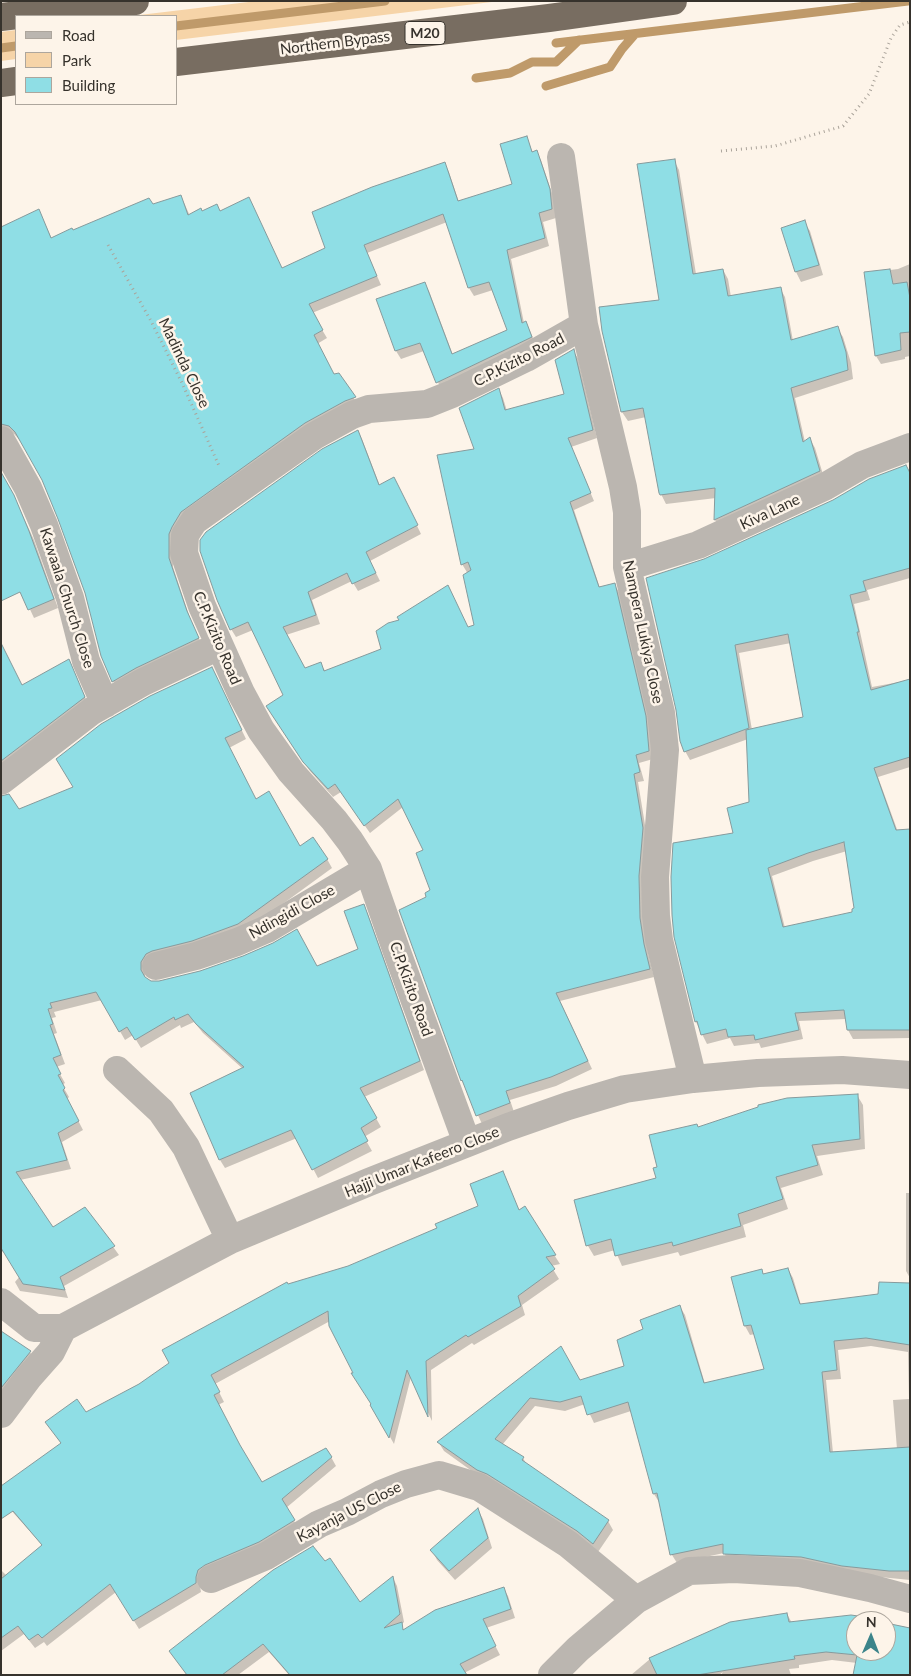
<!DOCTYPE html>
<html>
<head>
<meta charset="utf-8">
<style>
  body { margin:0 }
  #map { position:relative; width:911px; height:1676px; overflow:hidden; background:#fdf4e9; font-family:Lato,sans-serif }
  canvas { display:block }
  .frame { position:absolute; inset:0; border:2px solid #36322c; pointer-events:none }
  .legend { position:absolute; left:15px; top:15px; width:162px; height:90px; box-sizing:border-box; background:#fdf4e9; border:1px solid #ada69d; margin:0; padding:6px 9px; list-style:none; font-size:15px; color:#36322c }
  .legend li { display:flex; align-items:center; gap:10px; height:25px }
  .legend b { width:25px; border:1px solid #ada69d }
  .north { position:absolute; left:846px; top:1611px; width:50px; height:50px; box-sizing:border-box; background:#fdf4e9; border:1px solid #ada69d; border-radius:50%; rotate:1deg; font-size:14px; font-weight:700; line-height:20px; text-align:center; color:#36322c }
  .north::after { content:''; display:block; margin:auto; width:18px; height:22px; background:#3c848a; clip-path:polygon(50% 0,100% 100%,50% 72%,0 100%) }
</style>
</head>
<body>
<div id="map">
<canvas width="911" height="1676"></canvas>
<div class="frame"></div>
<ul class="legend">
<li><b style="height:6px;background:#bbb6b0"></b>Road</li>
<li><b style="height:14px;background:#f6d4a8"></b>Park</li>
<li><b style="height:14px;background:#8fdee5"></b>Building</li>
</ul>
<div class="north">N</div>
</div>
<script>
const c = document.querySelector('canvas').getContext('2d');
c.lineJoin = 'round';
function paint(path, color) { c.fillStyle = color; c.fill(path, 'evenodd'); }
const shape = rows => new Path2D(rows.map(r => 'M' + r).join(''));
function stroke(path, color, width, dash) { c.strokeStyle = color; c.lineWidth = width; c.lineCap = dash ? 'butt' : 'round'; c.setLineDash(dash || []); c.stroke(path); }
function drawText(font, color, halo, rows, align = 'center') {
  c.font = font + ' Lato,sans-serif'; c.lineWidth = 5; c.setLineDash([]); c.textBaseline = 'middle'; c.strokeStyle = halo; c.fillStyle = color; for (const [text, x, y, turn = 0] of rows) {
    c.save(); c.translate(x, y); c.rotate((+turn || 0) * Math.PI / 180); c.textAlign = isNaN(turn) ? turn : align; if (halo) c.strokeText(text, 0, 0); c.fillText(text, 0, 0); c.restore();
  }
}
paint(shape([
  [257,1,500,1,176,40,176,16,131,16],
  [16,30,16,59,1,61,1,32]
]), '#f6d4a8');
paint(shape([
  [527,138,533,153,536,152,541,160,554,199,556,218,543,222,549,246,511,259,524,323,526,323,530,331,536,345,442,391,424,351,401,359,396,351,378,300,424,283,429,291,453,355,508,330,493,290,474,296,469,288,447,222,367,253,381,285,312,313,327,338,317,344,334,376,338,374,359,406,174,543,173,567,191,621,203,647,118,689,113,681,86,592,60,519,43,480,20,440,14,434,6,432,1,434,1,229,43,219,52,239,72,231,181,196,190,216,202,212,220,213,282,269,327,249,445,164,449,172,459,202,514,185],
  [674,160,679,170,696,274,723,270,728,279,731,297,780,288,785,297,793,341,837,328,843,337,851,363,853,379,795,398,805,442,810,439,815,448,825,481,720,529,715,520,716,498,666,504,660,492,646,417,628,421,622,412,660,301],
  [804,222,810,231,823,275,801,282,796,272,783,229],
  [910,264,910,356,905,357,905,359,881,364,876,356,866,273,898,269],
  [573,351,578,358,597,438,571,447,594,501,574,510,600,588,614,584,619,592,650,725,653,759,639,763,644,781,638,782,647,837,645,927,648,953,654,977,560,1001,592,1069,556,1086,510,1100,514,1112,482,1124,462,1080,400,911,428,898,432,891,425,851,403,807,370,833,341,792,333,797,310,771,272,715,285,695,253,630,236,637,231,629,358,431,362,439,380,486,398,487,421,534,370,561,380,581,358,591,352,581,312,600,320,624,286,635,305,670,320,663,326,672,476,625,468,574,462,564,475,450,499,390,503,398,507,411,566,394],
  [910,473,910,578,867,590,870,600,854,604,872,687,910,680,910,767,878,777,910,865,910,1038,853,1039,848,1030,846,1019,799,1021,803,1039,761,1048,759,1043,734,1046,730,1038,707,1044,696,1022,676,937,751,803,748,739,690,760,685,751,705,560],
  [791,643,804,718,752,730,739,653],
  [847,851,855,909,854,913,785,928,772,876,813,861],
  [1,475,18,505,34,540,58,608,34,618,1,547],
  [69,660,89,706,1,772,1,677,22,686],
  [216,677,246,739,229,748,256,800,300,848,327,859,332,868,243,933,145,972,145,979,151,982,317,968,360,950,363,905,368,914,424,1070,364,1097,381,1127,364,1137,372,1151,318,1178,297,1138,225,1168,220,1160,243,1069,203,1033,194,1022,181,1028,180,1025,141,1048,133,1035,125,1040,102,1000,54,1012,56,1017,52,1018,57,1033,54,1034,65,1064,56,1067,65,1083,62,1085,69,1097,67,1099,83,1130,62,1142,71,1169,20,1180,53,1229,85,1208,119,1255,64,1286,68,1298,20,1291,15,1282,20,1276,4,1251,1,1252,1,797,18,811,74,787],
  [857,1095,863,1105,865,1149,817,1156,823,1175,781,1188,788,1209,743,1225,746,1237,680,1256,678,1252,622,1266,615,1250,594,1256,588,1246,576,1200,657,1178,698,1128],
  [502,1173,519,1211,524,1208,560,1264,551,1266,559,1279,522,1305,525,1315,474,1345,472,1343,431,1370,432,1421,411,1377,394,1444,354,1373,330,1321,215,1384,224,1402,218,1405,261,1484,331,1457,336,1466,286,1508,299,1529,200,1586,201,1592,139,1629,116,1592,47,1646,44,1642,35,1648,24,1634,1,1651,1,1570,7,1576,43,1546,1,1499,62,1444,52,1431,140,1385,287,1286,349,1267,438,1228,479,1206],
  [906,1193,910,1193,910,1278,906,1271],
  [788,1269,793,1278,801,1305,879,1295,910,1285,910,1580,729,1562,724,1553,677,1563,672,1555,659,1502,654,1494,631,1411,594,1423,585,1404,565,1411,535,1406,502,1445,523,1458,527,1465,608,1521,613,1530,598,1552,483,1479,444,1451,439,1443,561,1348,580,1381,626,1367,645,1329,680,1307,685,1315,705,1384,766,1370,755,1334,750,1335,745,1326,732,1278,761,1270,764,1275],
  [871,1346,908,1352,909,1399,893,1400,897,1449,833,1453,826,1380,841,1379,838,1350],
  [1,1332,30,1352,35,1361,1,1399],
  [478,1510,483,1519,492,1548,455,1580,437,1560,432,1550],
  [393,1578,397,1586,404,1622,401,1625,404,1631,503,1588,508,1596,515,1618,486,1628,500,1655,464,1673,399,1675,289,1675,269,1652,238,1675,187,1675,176,1660,359,1603],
  [787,1614,792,1623,852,1616,875,1621,856,1621,856,1651,886,1651,886,1624,910,1675,857,1663,832,1660,799,1665,799,1668,789,1669,791,1675,721,1675,723,1672,719,1675,631,1675,650,1659]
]), '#0003');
stroke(shape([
  [176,26,385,1],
  [556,43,908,1],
  [1,48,16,46],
  [476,78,510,73,532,62,556,62,579,40],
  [546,86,610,67,622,49,635,34]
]), '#bf9a6a', 9);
const building = shape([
  [527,136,532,152,537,150,550,189,552,209,539,213,545,238,507,250,522,323,526,321,532,337,436,383,420,343,395,351,376,299,425,282,452,354,507,330,489,282,468,288,443,214,364,245,377,276,309,304,323,330,314,335,334,374,339,373,356,397,345,401,305,423,181,512,172,527,169,534,169,558,187,611,199,638,136,668,112,682,101,656,85,593,58,519,42,480,15,432,9,426,1,424,1,227,39,209,51,238,72,228,73,230,149,198,153,204,181,195,188,215,201,208,202,211,217,204,220,211,249,197,282,268,325,248,312,212,372,187,445,162,458,201,512,184,500,144,527,136],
  [675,159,693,274,723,269,728,296,781,287,791,340,838,326,846,352,848,370,791,388,803,442,810,437,820,471,714,520,715,488,660,495,659,493,643,408,621,412,602,331,599,307,659,300,637,164,675,159],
  [805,220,819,265,795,272,781,228,805,220],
  [890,269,893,284,907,282,910,298,910,332,900,333,901,350,875,356,864,272,890,269],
  [574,349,593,430,568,438,591,493,570,502,599,587,615,583,646,716,649,751,636,755,640,772,634,774,643,828,639,876,640,918,644,944,650,969,556,993,588,1061,551,1077,506,1091,510,1103,476,1116,462,1080,461,1081,399,910,426,897,425,893,430,890,416,853,423,850,398,799,364,826,335,784,328,789,303,762,266,706,283,695,248,622,230,630,217,600,200,551,200,540,206,532,322,449,358,430,379,485,394,477,418,525,366,552,376,573,352,584,347,573,308,592,316,615,283,627,305,668,321,662,324,671,381,649,376,631,388,623,399,620,397,617,448,585,468,627,474,625,463,575,471,570,468,562,461,565,437,455,474,449,459,408,499,388,505,410,564,394,555,360,574,349],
  [906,465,910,473,910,568,863,581,866,591,850,595,859,632,857,632,871,690,910,679,910,757,874,768,896,830,910,829,910,1030,847,1030,844,1010,795,1013,799,1030,755,1040,754,1035,728,1037,726,1029,701,1035,697,1021,695,1022,674,937,672,915,671,877,673,843,733,833,727,808,749,802,746,730,803,717,788,634,735,645,749,728,684,752,680,741,676,710,646,578,704,559,833,500,869,479,906,465],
  [844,842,854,908,852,909,852,912,783,927,768,868,808,853,844,842],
  [1,472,14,495,29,531,54,599,28,610,20,592,1,601,1,472],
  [1,643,22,685,69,659,85,697,1,761,1,643],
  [212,667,242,730,225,738,256,799,269,791,300,846,313,837,328,859,238,924,192,941,152,951,146,954,141,962,141,970,145,977,151,981,159,981,200,971,243,956,273,943,297,929,317,966,358,949,344,911,364,904,420,1061,360,1088,377,1118,361,1128,368,1141,312,1170,291,1130,219,1160,190,1093,244,1067,196,1024,188,1014,175,1020,174,1017,135,1040,127,1027,119,1032,96,992,50,1003,52,1008,48,1009,53,1024,50,1025,61,1055,53,1058,61,1074,58,1075,65,1088,63,1090,79,1121,58,1133,67,1160,16,1172,53,1227,85,1207,115,1246,60,1277,65,1290,23,1284,1,1248,1,796,9,794,19,809,73,787,56,759,101,724,150,696,212,667],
  [858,1094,860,1139,812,1145,818,1165,776,1177,783,1199,738,1214,741,1226,673,1246,672,1242,615,1256,611,1239,586,1246,574,1200,656,1178,653,1168,657,1167,649,1135,697,1124,698,1127,758,1107,758,1105,787,1098,858,1094],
  [503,1171,519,1210,525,1206,556,1255,546,1257,555,1269,518,1296,521,1306,468,1337,466,1335,426,1361,428,1417,407,1370,389,1438,370,1405,371,1404,351,1373,353,1373,329,1326,328,1311,211,1375,220,1392,214,1395,240,1445,262,1482,326,1448,332,1457,282,1499,295,1520,259,1542,205,1565,198,1570,196,1577,196,1583,133,1621,110,1584,42,1638,38,1634,29,1640,18,1626,1,1638,1,1579,42,1545,13,1511,1,1519,1,1486,61,1443,45,1422,77,1399,86,1412,139,1384,169,1363,162,1350,287,1282,288,1284,348,1266,437,1228,435,1224,478,1206,470,1184,503,1171],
  [788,1268,800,1304,878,1294,879,1282,910,1283,910,1345,866,1338,834,1341,837,1370,822,1372,830,1452,910,1447,910,1571,889,1571,842,1566,801,1557,723,1554,723,1544,670,1555,657,1493,653,1494,628,1402,587,1415,581,1396,560,1402,530,1398,495,1439,524,1457,522,1460,609,1520,593,1544,577,1531,487,1474,477,1470,437,1442,561,1346,580,1380,624,1366,617,1340,643,1329,640,1320,680,1305,704,1383,764,1369,751,1325,744,1326,731,1277,762,1269,763,1274,788,1268],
  [1,1331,31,1351,1,1388,1,1331],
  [478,1508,488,1538,449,1571,430,1550,478,1508],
  [313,1546,325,1561,330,1558,360,1602,393,1576,400,1614,384,1628,402,1622,403,1630,435,1610,504,1587,511,1609,483,1619,496,1646,460,1664,467,1675,290,1675,263,1644,222,1675,187,1675,169,1651,273,1570,313,1546],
  [787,1613,789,1622,851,1615,872,1618,871,1620,877,1621,856,1621,856,1651,886,1651,886,1623,910,1628,910,1675,853,1675,857,1655,826,1652,794,1656,795,1659,697,1675,657,1675,649,1658,730,1622,787,1613]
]);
paint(building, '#8fdee5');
stroke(building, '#869a9c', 1);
stroke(shape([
  [721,151,775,146,843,126,869,94,891,38,900,25,910,22],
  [108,245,151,321,182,383,220,468]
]), '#aba49b', 3, [1, 4]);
stroke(shape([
  [561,157,584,325,623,487,627,512,627,567,661,713,665,750,655,877,656,916,659,940,693,1079],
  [1,440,28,488,44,525,70,598,86,661,105,704],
  [627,567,698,545,826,486,862,465,910,447],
  [1,781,92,711,143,682,219,646],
  [156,966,196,956,237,942,267,929,368,869],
  [117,1070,161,1111,186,1147,230,1240],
  [467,1143,397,952,368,869,350,841,334,820,291,772,261,730,241,693,202,606,184,553,185,535,194,521,314,436,352,415,369,409,427,404,452,394,526,358,584,325],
  [1,1302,34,1328,63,1328],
  [1,1414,28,1378,51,1352,63,1328,230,1240,369,1182,508,1127,568,1106,625,1089,693,1079,758,1073,842,1070,910,1075],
  [211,1579,266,1556,319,1524,347,1512,381,1494,406,1484,439,1475,479,1487,568,1544,636,1600],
  [552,1675,578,1649,636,1600,689,1571,734,1569,800,1573,870,1588,910,1599]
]), '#bbb6b0', 28);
stroke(shape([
  [1,17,135,1],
  [176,62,549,18,673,1],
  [1,83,16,81]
]), '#786d61', 28);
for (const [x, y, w] of [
  [425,33,40]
]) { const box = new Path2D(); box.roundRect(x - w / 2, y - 11.5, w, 23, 4); c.fillStyle = '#fdf4e9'; c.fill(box); stroke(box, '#36322c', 1); }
drawText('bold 14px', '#36322c', null, [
  ["M20",425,33]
]);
drawText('15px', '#36322c', '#fdf4e9', [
  ["Northern Bypass",335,43,-7],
  ["C.P.Kizito Road",519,360,-27],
  ["Madinda Close",184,363,64],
  ["Kiva Lane",770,512,-25],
  ["Kawaala Church Close",67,598,72],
  ["Nampera Lukiya Close",643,632,78],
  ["C.P.Kizito Road",217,638,67],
  ["Ndingidi Close",292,912,-29],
  ["C.P.Kizito Road",411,989,70],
  ["Hajji Umar Kafeero Close",422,1162,-22],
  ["Kayanja US Close",349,1512,-27]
]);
</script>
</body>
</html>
